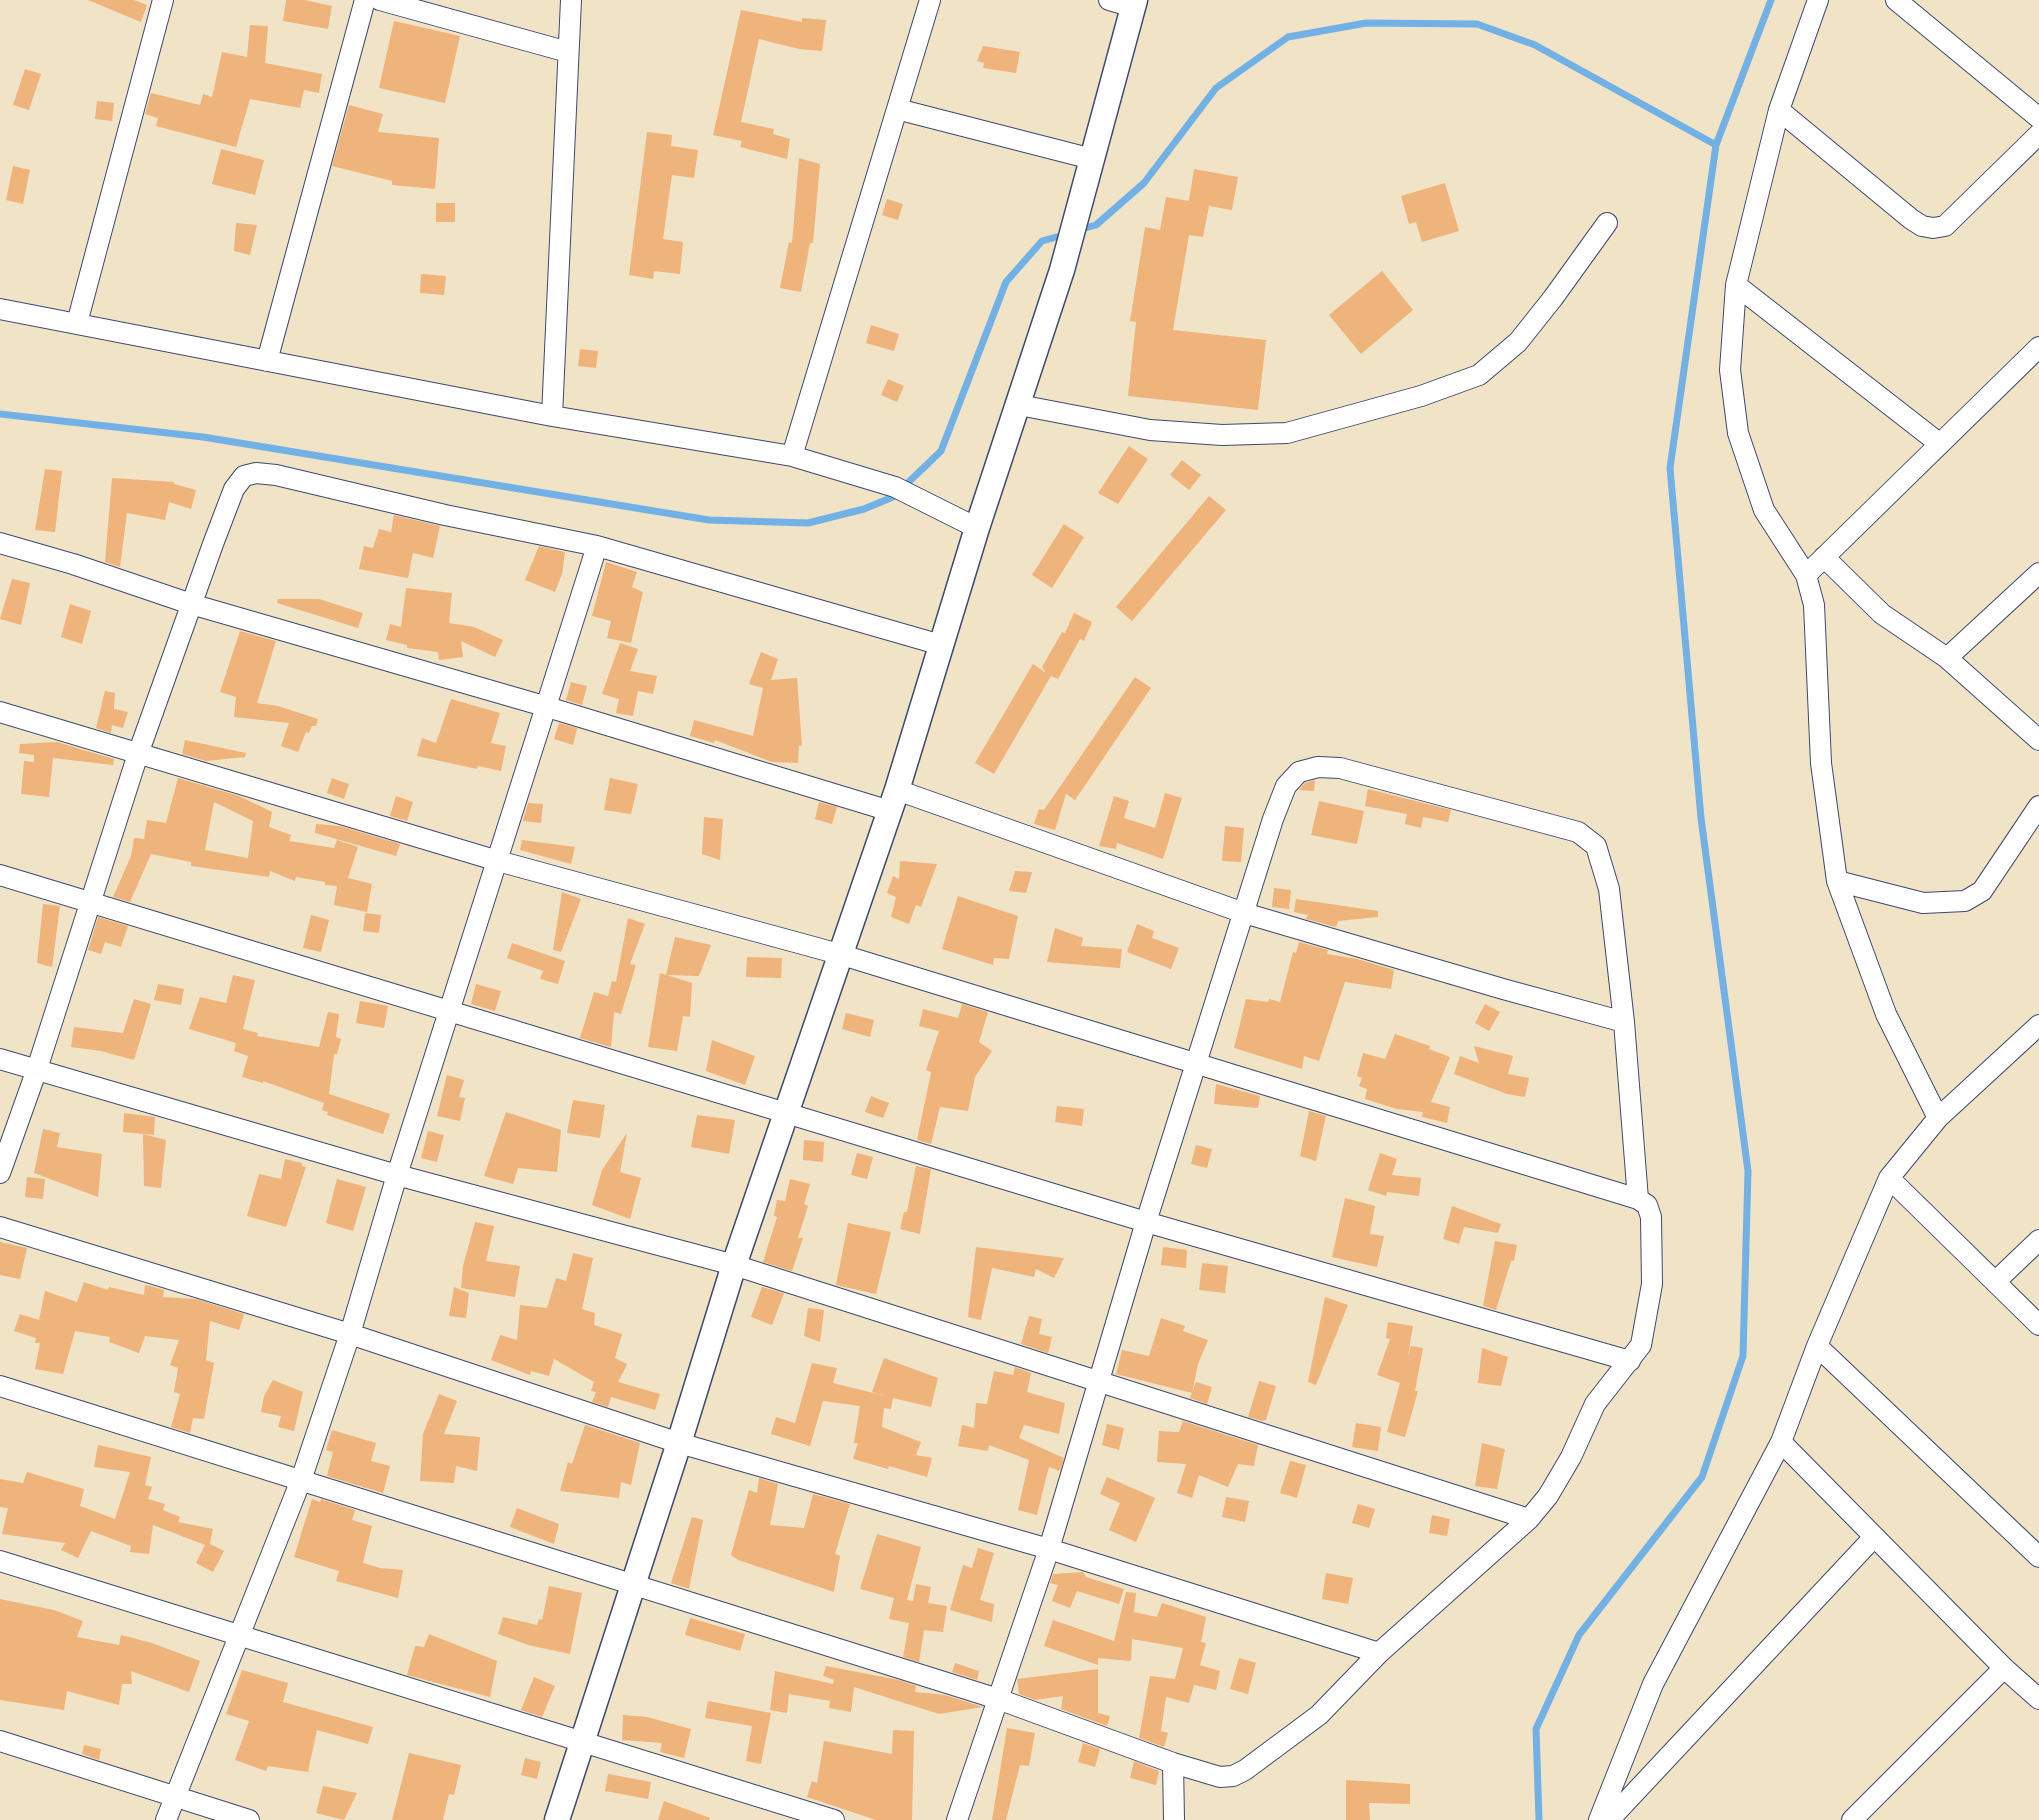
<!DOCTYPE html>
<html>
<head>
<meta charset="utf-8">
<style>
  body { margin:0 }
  canvas { display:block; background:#f0e3c6 }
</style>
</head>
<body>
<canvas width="2039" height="1820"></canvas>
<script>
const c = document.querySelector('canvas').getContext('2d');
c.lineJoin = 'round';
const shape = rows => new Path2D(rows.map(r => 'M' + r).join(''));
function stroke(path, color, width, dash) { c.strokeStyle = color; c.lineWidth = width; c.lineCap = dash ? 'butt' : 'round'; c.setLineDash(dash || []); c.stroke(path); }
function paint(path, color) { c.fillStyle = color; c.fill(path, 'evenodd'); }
stroke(shape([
  [1078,230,1096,225,1144,183,1216,88,1288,37,1366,23,1477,24,1535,45,1716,145],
  [0,414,203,437,709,520,808,523,864,509,893,497,941,451,1006,282,1042,241,1067,234],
  [1539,1820,1536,1729,1579,1635,1702,1477,1743,1356,1748,1171,1701,818,1670,468,1716,145,1771,0]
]), '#72b1e5', 7);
paint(shape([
  [88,0,134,0,147,5,141,22],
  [286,0,305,0,332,6,328,29,283,21],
  [741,10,802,22,802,18,826,20,822,51,799,49,759,39,741,122,774,129,773,134,790,139,787,159,740,147,742,141,713,135],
  [394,21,460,36,445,103,379,88],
  [250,25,268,26,265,63,322,74,319,93,304,90,300,108,250,99,236,147,156,126,158,118,145,114,151,93,200,105,203,94,212,97,222,52,247,57],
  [983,46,1020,52,1016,73,983,68,984,63,977,61],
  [25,69,41,74,29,110,13,105],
  [97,101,114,103,112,121,95,119],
  [349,105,383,114,378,132,439,138,435,189,392,185,392,181,332,166],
  [647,132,672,135,671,146,698,150,694,178,672,175,663,239,683,242,680,274,654,271,653,279,629,275],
  [221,149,264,160,255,195,212,184],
  [799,158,820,164,813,243,810,243,801,292,780,288,789,242,792,243],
  [13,166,30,170,23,204,6,200],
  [1194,169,1238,177,1232,210,1209,206,1203,237,1189,235,1173,330,1266,340,1258,410,1128,396,1136,322,1130,321,1145,227,1160,230,1166,197,1189,201],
  [1445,183,1459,231,1422,242,1416,222,1409,224,1401,196],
  [887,199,903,204,898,220,882,215],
  [436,203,455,203,455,222,436,222],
  [236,223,257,225,250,255,234,251],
  [1382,271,1413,310,1361,354,1329,315],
  [421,274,446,276,444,295,420,293],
  [871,325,899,334,894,351,866,343],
  [580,349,598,351,596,368,578,366],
  [888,379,904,386,897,402,881,395],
  [1129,446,1148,459,1118,504,1098,493],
  [1182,460,1201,475,1189,490,1170,475],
  [45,469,62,471,55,532,35,530],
  [112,478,174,482,174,484,196,490,191,509,169,502,165,520,127,513,120,567,105,562],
  [1209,496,1226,510,1132,621,1116,607],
  [394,515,440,526,433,558,413,553,408,578,359,569,364,546,373,548,379,529,391,532],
  [1064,524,1084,537,1052,588,1032,575],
  [539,546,565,552,562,574,555,592,525,580],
  [606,562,637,572,632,587,643,592,631,643,607,638,611,621,592,616],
  [12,579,30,583,21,625,0,619],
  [406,588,452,593,449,623,474,627,503,640,495,657,461,641,463,657,439,660,438,652,407,648,407,645,386,640,390,624,401,627],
  [278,599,319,599,363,613,358,628,277,603],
  [70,604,91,611,82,644,61,637],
  [1074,613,1092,622,1084,641,1080,639,1058,679,1051,676,994,774,975,763,1033,664,1046,673,1042,667,1062,632,1065,633],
  [240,631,276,641,257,703,278,706,318,719,316,726,312,726,309,733,306,732,298,752,281,746,289,723,234,717,236,697,220,692],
  [620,643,638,649,630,671,657,676,653,694,638,691,633,716,616,713,619,699,602,694],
  [761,652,778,659,771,680,797,678,802,746,799,745,798,763,772,762,715,740,714,743,690,736,694,720,753,736,763,688,749,684],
  [1135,677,1151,688,1075,800,1066,794,1055,830,1034,824,1039,809,1044,810],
  [571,682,587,686,582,705,566,700],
  [105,691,115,693,114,709,128,712,123,728,112,725,111,733,96,728],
  [451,699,500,713,491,743,506,746,501,771,478,766,477,769,417,756,422,738,436,743],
  [559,723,577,728,573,745,554,739],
  [185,740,246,753,245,757,206,761,182,754],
  [57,742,114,759,113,765,53,758,49,797,21,794,24,761,34,762,34,755,19,753,20,744],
  [178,778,239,796,272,812,269,827,291,835,289,841,334,848,337,840,358,847,348,878,372,884,367,912,334,905,337,886,325,885,325,882,296,877,295,881,270,871,269,877,191,866,191,862,151,854,130,902,113,897,131,856,134,838,144,839,147,820,166,823],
  [214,802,253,821,248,858,205,850],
  [332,778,349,784,344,799,327,793],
  [610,778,638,784,631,814,604,810],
  [1315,780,1314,791,1299,790,1305,783],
  [1368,789,1451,810,1448,822,1423,817,1421,828,1405,824,1407,814,1365,806],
  [1165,793,1182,798,1163,859,1117,843,1116,849,1099,846,1114,796,1129,801,1124,818,1155,828],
  [396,796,413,802,407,821,390,816],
  [1319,801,1364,811,1357,844,1311,835],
  [819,802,837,807,832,824,815,819],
  [528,803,543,804,541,823,523,821],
  [704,817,723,819,720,860,702,854],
  [316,824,340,826,400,844,396,856,315,833],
  [1225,826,1244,828,1241,862,1222,861],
  [522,840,575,847,571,864,520,850],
  [900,861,937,864,921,907,916,905,909,924,891,917,896,897,887,893,893,876,899,879],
  [1015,871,1032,872,1026,893,1009,891],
  [1274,888,1291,890,1289,909,1272,907],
  [562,892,581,899,561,952,553,950],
  [958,896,1018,916,1009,959,994,958,993,965,942,949],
  [1296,899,1378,911,1378,917,1338,921,1336,927,1306,919,1308,915,1294,912],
  [43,904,60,906,52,967,37,963],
  [365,913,381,915,379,933,363,931],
  [311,915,329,920,321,952,303,948],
  [98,917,128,926,121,947,105,942,101,954,88,950],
  [628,918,645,924,630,964,636,965,621,1014,614,1012,611,1047,607,1046,580,1038,594,992,608,996,612,981,616,982],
  [1137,924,1154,931,1152,938,1179,948,1171,969,1127,952],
  [1055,928,1083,938,1081,946,1122,949,1120,968,1047,962],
  [675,937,711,945,699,976,667,975,692,983,690,1017,683,1016,677,1051,648,1047,660,973,666,975],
  [1299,942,1328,950,1327,954,1357,959,1394,970,1391,989,1345,982,1319,1061,1304,1056,1302,1069,1234,1048,1246,999,1268,1002,1269,999,1280,1002,1293,952,1296,953],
  [512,943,565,961,558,984,540,979,543,971,507,958],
  [747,957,782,958,781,978,746,977],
  [233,975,255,980,243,1029,258,1033,257,1036,319,1047,328,1012,339,1014,336,1037,341,1039,337,1054,334,1054,329,1094,390,1114,383,1134,327,1115,328,1112,322,1110,324,1103,263,1081,263,1083,242,1077,248,1056,234,1051,236,1043,189,1029,200,997,226,1003],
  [158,984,184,989,181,1005,154,1000],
  [476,984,501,991,495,1011,471,1004],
  [134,999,151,1004,134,1060,101,1051,71,1047,74,1027,123,1033],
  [360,1001,388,1006,384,1028,356,1023],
  [962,1004,988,1012,979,1042,992,1051,975,1077,968,1111,940,1107,931,1144,917,1140,931,1072,926,1070,939,1031,919,1026,923,1009,958,1018],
  [1485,1004,1500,1012,1489,1031,1475,1023],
  [846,1013,874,1020,870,1037,842,1029],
  [1395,1034,1430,1046,1429,1049,1450,1057,1431,1102,1450,1107,1447,1123,1422,1117,1423,1112,1397,1109,1365,1099,1367,1089,1359,1086,1362,1078,1357,1076,1363,1053,1385,1059],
  [712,1040,755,1056,745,1085,706,1071],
  [1474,1046,1513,1056,1508,1074,1529,1078,1525,1097,1507,1094,1454,1074,1460,1056,1479,1063],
  [447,1075,464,1080,459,1097,465,1098,460,1121,437,1116],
  [1216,1084,1260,1096,1258,1108,1214,1104],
  [871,1096,889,1103,883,1118,865,1112],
  [573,1100,605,1105,600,1138,567,1133],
  [1057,1106,1084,1109,1082,1126,1055,1122],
  [1309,1111,1326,1116,1316,1161,1300,1156],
  [506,1112,561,1130,557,1172,518,1168,513,1184,484,1176],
  [124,1113,155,1117,154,1135,123,1132],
  [697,1115,735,1120,729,1154,691,1147],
  [43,1129,60,1133,57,1147,102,1154,98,1197,34,1173],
  [428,1131,444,1135,437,1162,421,1158],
  [627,1133,620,1172,641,1178,630,1219,592,1205,602,1170],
  [143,1134,166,1140,161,1188,144,1186],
  [804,1140,824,1142,823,1162,803,1160],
  [1196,1145,1212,1149,1207,1168,1191,1164],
  [857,1153,873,1157,867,1179,851,1175],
  [1380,1153,1397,1159,1392,1175,1421,1178,1419,1196,1387,1192,1386,1196,1368,1190],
  [285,1159,302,1163,302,1166,306,1167,286,1227,247,1216,259,1174,281,1179],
  [916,1166,931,1169,920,1234,900,1229,904,1212,907,1212],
  [27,1177,45,1179,43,1199,25,1197],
  [337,1179,366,1187,353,1231,326,1223],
  [790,1179,810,1184,804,1204,808,1206,798,1238,803,1238,792,1271,763,1262,777,1217,774,1216,777,1200,785,1201],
  [1345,1198,1375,1206,1370,1234,1384,1236,1377,1267,1332,1257],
  [1452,1206,1501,1224,1498,1233,1464,1227,1459,1244,1443,1239],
  [475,1222,494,1226,486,1261,520,1266,515,1297,461,1288,463,1266],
  [848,1223,891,1232,876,1294,836,1285],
  [1495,1241,1517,1245,1514,1261,1511,1261,1496,1310,1483,1306],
  [0,1242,27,1248,20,1279,0,1275],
  [976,1247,1064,1258,1054,1278,1036,1269,1034,1277,992,1268,981,1320,968,1317],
  [1163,1247,1187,1250,1186,1268,1161,1265],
  [573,1253,593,1258,582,1309,595,1313,594,1325,622,1334,615,1358,627,1364,618,1382,660,1394,655,1410,611,1397,608,1407,592,1402,596,1392,591,1391,594,1382,554,1359,549,1376,531,1371,530,1375,491,1360,500,1335,517,1340,520,1305,547,1308,556,1278,566,1281],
  [1202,1263,1228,1266,1225,1293,1199,1290],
  [84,1282,108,1290,109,1287,144,1295,145,1285,154,1287,164,1290,163,1297,196,1299,244,1314,239,1330,210,1321,206,1360,214,1363,204,1419,193,1418,190,1433,171,1427,180,1394,174,1392,178,1368,170,1365,179,1340,145,1336,139,1353,109,1342,110,1337,75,1331,63,1374,35,1369,40,1343,35,1343,36,1338,14,1331,20,1314,39,1320,45,1291,77,1302],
  [454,1287,469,1293,466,1318,449,1316],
  [762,1287,784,1293,772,1325,751,1317],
  [1325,1297,1348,1305,1316,1385,1308,1382],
  [808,1308,824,1310,820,1342,804,1336],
  [1029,1316,1042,1319,1039,1334,1052,1337,1048,1353,1021,1344],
  [1161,1318,1185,1326,1183,1331,1208,1340,1198,1364,1192,1393,1116,1374,1122,1350,1149,1356],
  [1388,1322,1413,1326,1408,1356,1411,1346,1423,1348,1415,1391,1418,1391,1405,1437,1387,1432,1400,1383,1377,1375,1390,1339,1386,1338],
  [1482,1348,1508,1357,1501,1386,1478,1383],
  [884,1358,938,1378,931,1407,893,1398,891,1409,884,1408,882,1427,921,1442,916,1455,932,1458,927,1477,889,1466,888,1469,853,1459,858,1443,854,1443,860,1406,823,1401,810,1446,771,1434,776,1417,795,1423,812,1363,837,1368,833,1383,890,1397,872,1392],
  [1015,1367,1031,1373,1027,1392,1065,1403,1059,1434,1024,1425,1019,1438,1064,1458,1060,1471,1049,1467,1037,1515,1018,1510,1029,1460,989,1445,988,1451,958,1446,962,1425,974,1428,976,1403,987,1404,994,1371,1013,1375],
  [273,1380,303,1392,294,1431,278,1427,281,1416,261,1412,264,1396],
  [1259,1381,1276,1386,1266,1420,1262,1421,1248,1417],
  [1196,1382,1212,1387,1207,1404,1190,1398],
  [439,1394,457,1401,444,1434,480,1437,477,1471,456,1466,454,1483,420,1481,423,1434],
  [1183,1421,1258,1445,1254,1466,1238,1464,1228,1487,1199,1475,1192,1498,1177,1493,1186,1464,1157,1462,1159,1431,1179,1432],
  [1356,1423,1381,1427,1378,1451,1352,1447],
  [1107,1424,1124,1428,1119,1450,1102,1445],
  [585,1425,640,1443,631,1485,621,1482,619,1498,560,1491,568,1462,572,1464],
  [332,1430,376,1443,371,1461,390,1466,383,1493,327,1476,333,1452,326,1450],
  [1482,1443,1505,1449,1497,1489,1475,1486],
  [98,1445,151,1457,145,1485,152,1487,148,1499,165,1504,163,1510,180,1517,178,1522,213,1529,210,1544,224,1551,213,1572,196,1563,205,1545,153,1525,149,1554,130,1552,131,1546,91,1531,78,1558,61,1550,65,1543,2,1534,8,1508,0,1507,0,1479,23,1483,27,1472,84,1489,80,1506,115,1519,130,1472,94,1467],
  [1290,1461,1306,1465,1297,1498,1280,1493],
  [1107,1477,1155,1498,1136,1542,1109,1530,1120,1503,1100,1494],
  [759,1478,778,1484,770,1525,804,1528,813,1494,850,1504,835,1554,840,1556,834,1592,738,1560,731,1555,749,1490,757,1493],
  [1226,1497,1249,1501,1245,1522,1222,1517],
  [312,1499,320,1502,321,1499,355,1510,352,1520,372,1526,363,1563,380,1568,403,1570,398,1598,336,1581,339,1571,294,1557],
  [1358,1504,1375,1509,1369,1528,1352,1523],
  [517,1508,559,1524,554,1544,510,1527],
  [1432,1515,1450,1519,1447,1536,1429,1533],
  [692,1517,703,1520,689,1589,671,1583],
  [877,1534,921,1547,907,1600,913,1601,916,1584,931,1587,928,1603,947,1606,943,1632,924,1630,919,1662,903,1657,909,1623,889,1619,894,1598,860,1589],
  [978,1548,994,1553,980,1600,994,1604,992,1622,950,1610,963,1565,972,1568],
  [1083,1572,1086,1577,1124,1589,1119,1604,1077,1591,1070,1608,1052,1601,1058,1585,1050,1583,1053,1574],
  [1326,1573,1353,1578,1348,1604,1322,1599],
  [549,1586,582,1593,570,1654,528,1645,498,1634,503,1617,537,1625,539,1619,542,1620],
  [1126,1592,1136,1593,1134,1612,1157,1617,1162,1603,1206,1617,1201,1642,1206,1643,1200,1665,1220,1671,1216,1690,1194,1685,1189,1703,1166,1697,1161,1731,1168,1733,1164,1747,1139,1738,1150,1676,1175,1679,1183,1648,1132,1639,1131,1661,1098,1658,1098,1665,1044,1646,1053,1620,1114,1641],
  [0,1599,54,1610,83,1621,77,1637,119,1645,121,1635,152,1643,200,1661,189,1692,131,1671,132,1684,122,1684,119,1705,67,1691,64,1710,0,1700],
  [690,1618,745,1634,740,1651,685,1635],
  [429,1634,497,1661,490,1697,407,1675,415,1646,424,1647],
  [1239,1658,1256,1663,1248,1694,1230,1689],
  [955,1663,979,1671,977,1680,952,1672],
  [826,1666,899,1680,916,1686,915,1692,945,1695,983,1707,939,1714,854,1687,851,1712,829,1708,830,1701,789,1694,787,1713,770,1710,775,1671,833,1684,834,1680,823,1676],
  [1098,1669,1098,1713,1110,1716,1107,1726,1061,1709,1063,1696,1035,1700,1019,1694,1017,1679],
  [242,1670,288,1683,283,1702,373,1727,368,1744,317,1730,308,1772,268,1766,266,1771,235,1760,249,1721,226,1714],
  [534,1677,555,1686,542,1717,521,1710],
  [708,1701,771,1713,761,1764,746,1761,752,1726,705,1718],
  [623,1715,647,1717,691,1729,684,1758,660,1752,662,1743,622,1740],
  [1007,1728,1035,1733,1029,1766,1020,1765,1006,1820,992,1820],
  [893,1730,914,1731,912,1820,876,1820,807,1797,812,1781,817,1783,824,1741,892,1754],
  [1083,1743,1100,1749,1095,1767,1078,1762],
  [84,1745,101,1749,99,1760,82,1754],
  [409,1753,461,1765,454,1795,449,1794,443,1820,392,1820],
  [525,1758,541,1762,537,1779,521,1775],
  [1134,1761,1159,1771,1156,1785,1130,1778],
  [608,1774,651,1782,648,1799,605,1791],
  [1346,1780,1410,1784,1410,1804,1369,1803,1370,1820,1346,1820],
  [323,1786,357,1793,344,1820,316,1813],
  [664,1801,710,1818,709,1820,658,1820]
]), '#eeb47c');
const minor = shape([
  [380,0,568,52],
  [1109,0,1133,7],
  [1818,0,1779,110,1736,285,1730,370,1738,433,1764,510,1806,575,1814,605,1821,763,1837,881,1886,1014,1938,1118],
  [1896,0,2039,118],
  [897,109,1092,159],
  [1779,110,1911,219,1922,226,1933,228,1945,226,2039,134],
  [1736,285,1940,444],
  [0,309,552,416,792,456,895,487,977,528],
  [77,323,163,0],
  [267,361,365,0],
  [1019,405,1150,430,1222,435,1287,433,1421,396,1479,375,1518,342,1553,298,1607,223],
  [552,416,571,0],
  [792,456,930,0],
  [0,543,73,564,191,604,544,706,890,811],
  [1824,557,1882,614,1947,658,2039,740],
  [1806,575,2039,347],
  [1947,658,2039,573],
  [0,712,498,861,839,954,1638,1199,1647,1205,1651,1217,1652,1284,1641,1345,1595,1404,1571,1457,1548,1496,1529,1519,1379,1653,1319,1715,1245,1770,1233,1776,1220,1777,1173,1763,998,1699,0,1386],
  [897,790,1244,913,1503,989,1624,1022],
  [0,875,1146,1222,1630,1361],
  [1837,881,1923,903,1965,901,1982,891,2039,806],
  [2039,1025,1938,1118,1889,1178,1817,1346,1781,1442,2004,1668,2039,1699],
  [0,1059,397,1175,734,1265,1529,1519],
  [0,1173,36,1072,138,754,213,544,234,489,244,476,256,473,276,475,445,515,597,546,941,645],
  [1889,1178,2039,1325],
  [0,1227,350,1334,679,1443,1049,1549,1379,1653],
  [1995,1282,2039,1240],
  [1817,1346,2039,1557],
  [0,1561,834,1820],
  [0,1741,249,1820],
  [1173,1763,1174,1820],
  [166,1820,301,1480,350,1334,397,1175,597,546],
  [957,1820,1049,1549,1146,1222,1273,819,1286,786,1299,772,1318,767,1340,768,1578,832,1596,846,1609,889,1624,1022,1638,1199],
  [1599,1820,1653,1684,1781,1442],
  [1609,1820,1874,1537],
  [1852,1820,2004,1668]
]);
const tertiary = shape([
  [557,1820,679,1443,734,1265,897,790,977,528,1062,270,1135,0]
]);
stroke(minor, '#3b4a6e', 22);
stroke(tertiary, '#3b4a6e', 27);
stroke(minor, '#fff', 20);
stroke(tertiary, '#fff', 24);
</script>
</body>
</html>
